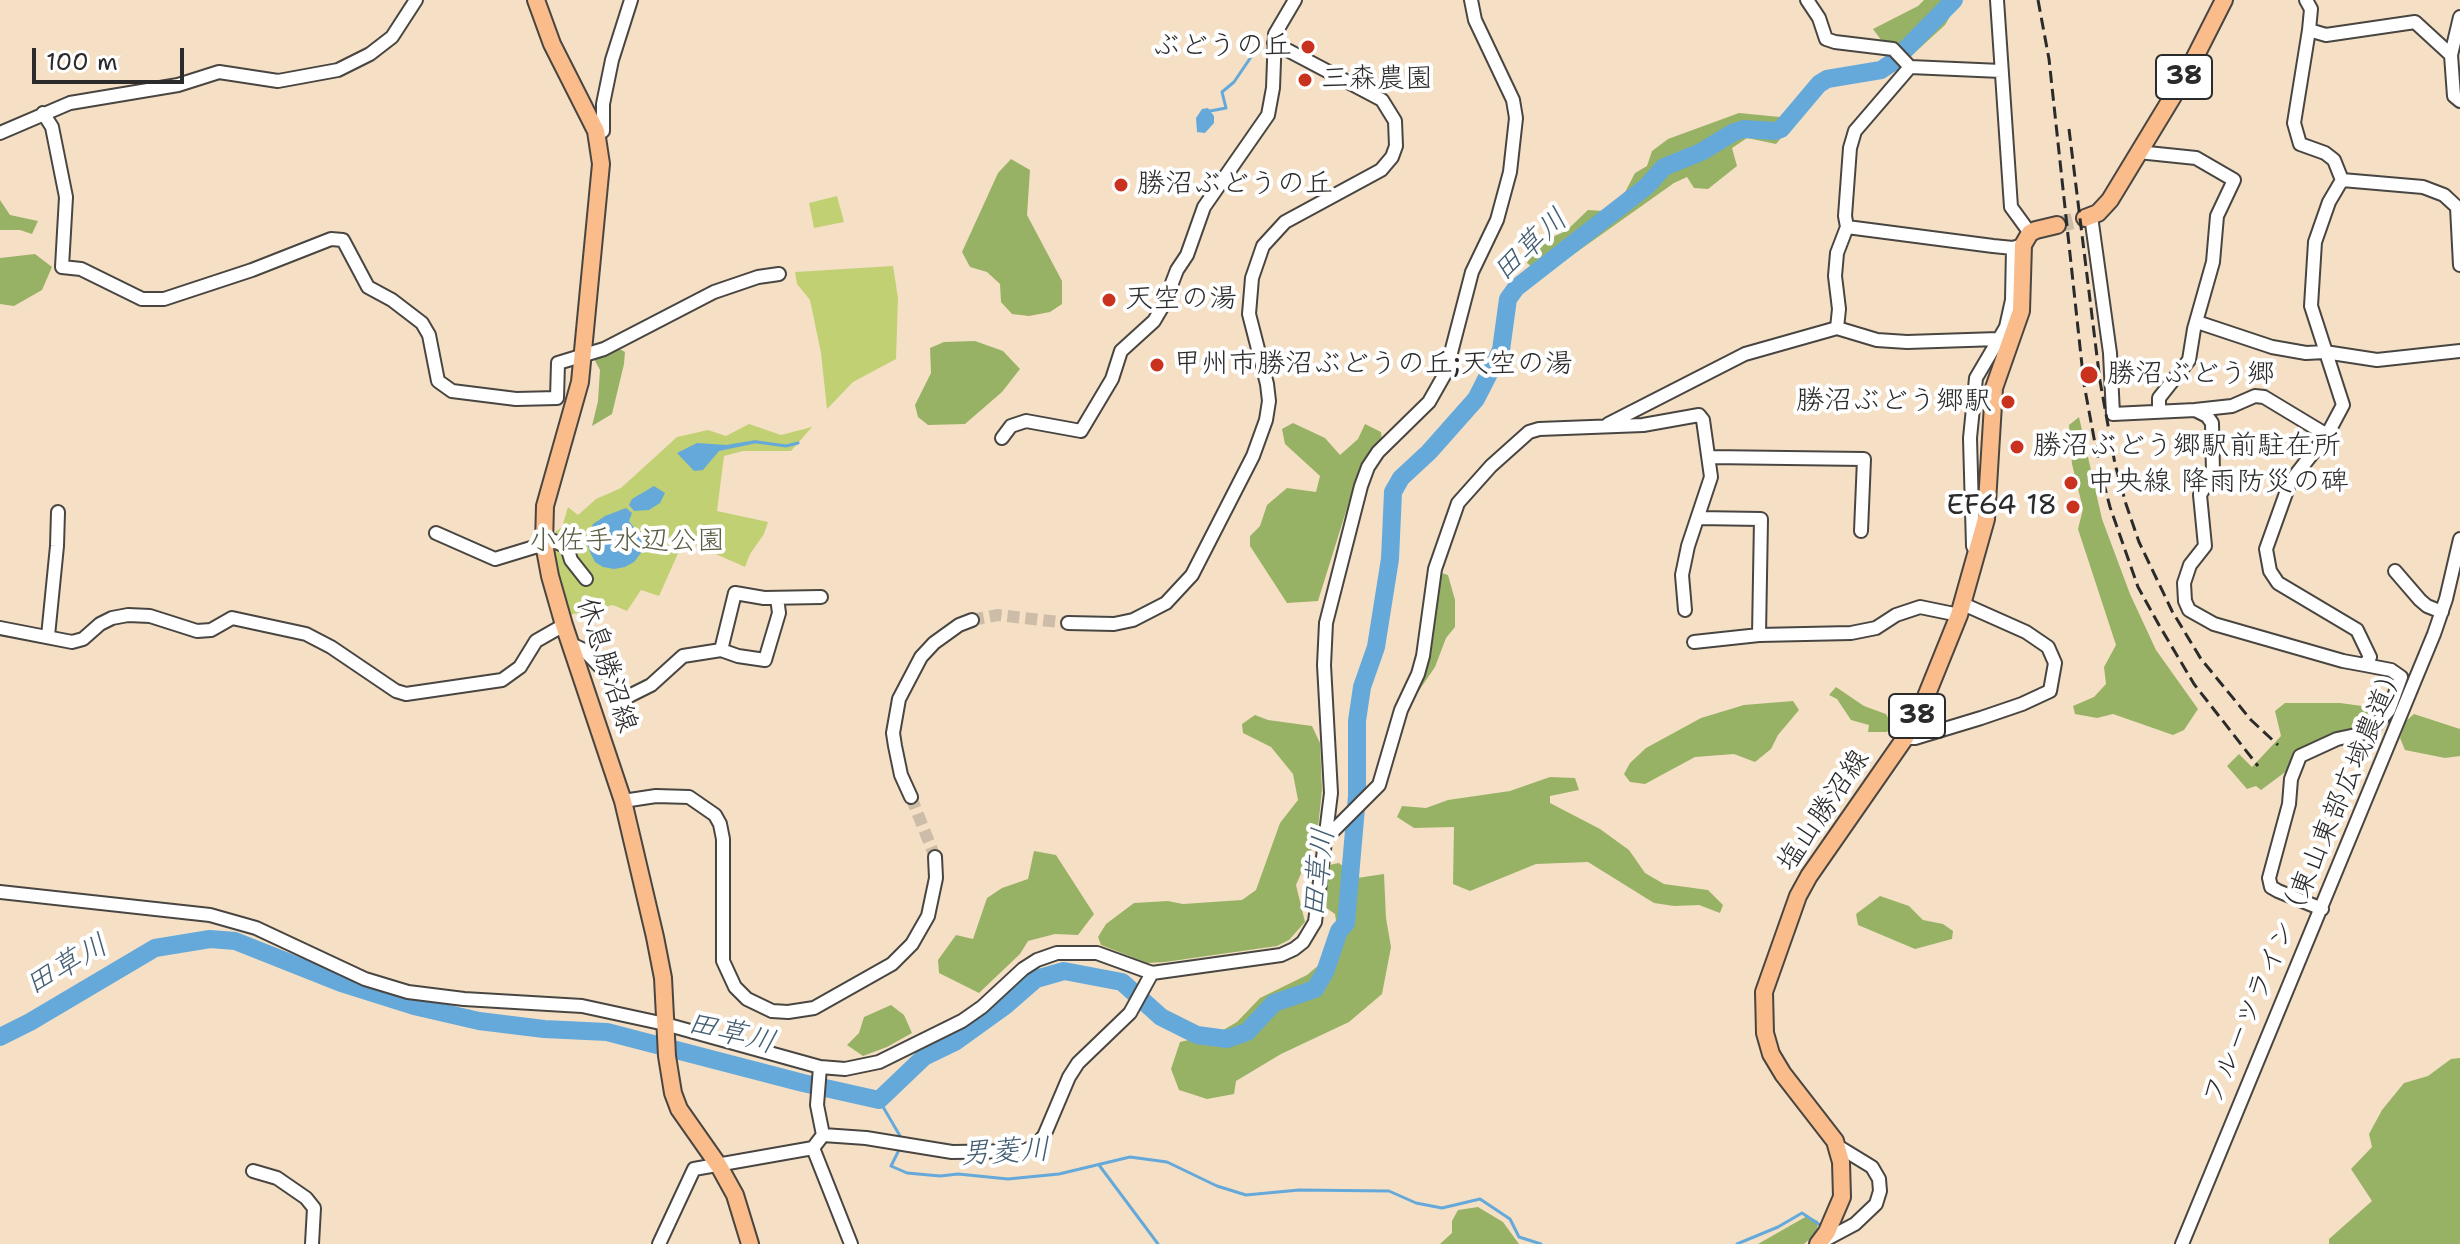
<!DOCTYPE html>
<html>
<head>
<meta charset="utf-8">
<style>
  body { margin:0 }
  #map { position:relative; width:2460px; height:1244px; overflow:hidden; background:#f5e0c6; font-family:"Shantell Sans",sans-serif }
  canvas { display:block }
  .scale { position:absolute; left:32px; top:48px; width:152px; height:36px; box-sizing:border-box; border:4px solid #2b2b2b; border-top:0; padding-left:10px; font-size:24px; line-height:28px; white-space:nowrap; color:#2b2b2b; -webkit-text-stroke:6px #fff; paint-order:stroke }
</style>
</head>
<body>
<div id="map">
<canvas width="2460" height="1244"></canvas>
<div class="scale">100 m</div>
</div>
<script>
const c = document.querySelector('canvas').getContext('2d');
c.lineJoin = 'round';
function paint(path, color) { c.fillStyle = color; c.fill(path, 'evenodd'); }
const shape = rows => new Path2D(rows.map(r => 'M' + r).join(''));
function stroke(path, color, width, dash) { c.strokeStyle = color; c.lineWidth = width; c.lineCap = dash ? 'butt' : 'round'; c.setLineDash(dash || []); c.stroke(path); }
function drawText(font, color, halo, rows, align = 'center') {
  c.font = font + ' "Shantell Sans","Klee One",sans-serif'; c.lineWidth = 8; c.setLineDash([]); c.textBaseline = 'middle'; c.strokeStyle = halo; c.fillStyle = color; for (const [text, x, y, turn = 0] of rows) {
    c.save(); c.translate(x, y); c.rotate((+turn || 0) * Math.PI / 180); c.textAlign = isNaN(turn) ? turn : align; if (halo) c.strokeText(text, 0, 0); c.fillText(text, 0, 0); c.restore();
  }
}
paint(shape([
  [837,196,844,222,814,228,809,203],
  [893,266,898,298,896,359,853,382,827,409,821,353,810,300,797,284,795,272],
  [749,424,781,435,812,427,791,451,743,451,724,456,717,511,768,522,764,534,750,554,745,567,684,540,659,596,641,590,627,611,613,605,569,615,553,552,551,535,562,527,568,507,578,515,596,499,621,488,677,437,708,430,726,436]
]), '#c1d073');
paint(shape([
  [1924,0,1954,0,1955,8,1945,25,1909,58,1884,44,1873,29,1918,6],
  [1739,113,1780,117,1788,130,1776,144,1747,138,1732,148,1737,166,1708,189,1694,188,1687,177,1674,183,1543,276,1527,263,1537,244,1566,231,1588,210,1604,211,1621,200,1635,173,1647,166,1652,151,1668,139],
  [1011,159,1030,170,1027,215,1062,281,1062,304,1050,312,1029,316,1012,314,1001,302,1000,284,987,272,970,267,962,252,998,173],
  [0,200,10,215,38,221,32,234,20,230,0,230],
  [35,254,52,267,42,290,14,306,0,304,0,258],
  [975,341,1003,351,1020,369,1002,392,965,424,928,425,918,417,915,405,931,373,930,348,944,342],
  [616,347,625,352,624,364,612,414,592,426,598,401,600,370,593,357],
  [2079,417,2102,519,2130,594,2156,650,2198,709,2184,730,2173,735,2113,714,2097,718,2075,714,2073,706,2094,697,2106,684,2104,667,2116,645,2078,529,2083,509,2072,464,2069,425],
  [1293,423,1325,438,1340,455,1358,439,1365,424,1381,432,1382,440,1366,456,1357,476,1318,601,1287,603,1250,546,1250,536,1260,526,1267,505,1287,488,1316,492,1320,476,1285,444,1282,429],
  [1438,572,1448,575,1455,600,1455,627,1446,638,1435,667,1418,692,1415,688],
  [1836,687,1864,706,1886,714,1892,725,1887,732,1868,732,1869,725,1851,720,1837,699,1829,695],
  [1793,701,1799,710,1778,735,1771,749,1755,762,1734,754,1695,757,1645,784,1630,782,1624,774,1630,763,1646,748,1701,718,1744,705],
  [2285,703,2340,703,2377,708,2382,719,2367,728,2303,747,2288,770,2261,790,2256,786,2247,789,2227,766,2239,754,2252,767,2281,736,2275,711],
  [2414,714,2460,729,2460,756,2445,758,2405,750,2400,738,2406,721],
  [1255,715,1268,720,1312,726,1320,743,1322,790,1317,837,1296,885,1305,922,1289,940,1277,946,1165,962,1147,963,1101,945,1098,937,1106,924,1134,903,1168,901,1183,904,1242,900,1256,890,1280,823,1298,800,1293,774,1271,747,1243,733,1242,724],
  [1550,777,1575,778,1579,790,1550,796,1550,803,1600,829,1629,850,1645,873,1664,884,1708,890,1723,905,1720,913,1699,905,1674,906,1654,903,1588,862,1536,864,1470,891,1453,884,1454,827,1414,828,1397,817,1402,806,1426,808,1448,800,1510,791],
  [1034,851,1056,855,1094,914,1078,935,1055,934,1028,941,1020,954,979,993,939,973,938,960,956,935,973,939,987,898,1002,888,1028,879],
  [1339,863,1357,878,1384,874,1386,918,1391,947,1382,994,1349,1022,1281,1054,1236,1081,1234,1094,1207,1099,1179,1090,1171,1069,1180,1042,1218,1033,1237,1022,1260,998,1307,975,1340,947,1335,914,1325,907,1329,865],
  [1880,896,1909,906,1923,920,1943,924,1953,931,1952,939,1915,949,1858,925,1856,914],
  [891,1005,904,1015,912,1033,887,1047,863,1056,847,1045,859,1033,864,1017],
  [2460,1058,2460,1244,2329,1244,2329,1239,2372,1201,2351,1169,2372,1147,2369,1134,2382,1110,2404,1083,2428,1076,2451,1059],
  [1478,1207,1503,1222,1519,1244,1440,1244,1452,1233,1452,1221,1458,1210],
  [1807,1216,1818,1221,1817,1233,1804,1244,1758,1244]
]), '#98b265');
paint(shape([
  [1208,108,1214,116,1214,123,1205,133,1197,132,1196,118,1202,109],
  [756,440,757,443,719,451,703,470,694,471,677,453,697,443,726,445],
  [654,486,665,493,660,503,649,510,634,511,629,505,632,499],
  [626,508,632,513,629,521,643,540,644,549,634,562,625,567,614,569,603,567,595,562,590,552,587,543,589,534,593,524,605,516]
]), '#65a9da');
stroke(shape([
  [1210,111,1226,108,1222,92,1234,82,1251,57],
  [757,442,786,446,798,443],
  [879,1100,903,1141],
  [900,1148,891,1166,907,1173,940,1176,958,1174,1008,1179,1059,1174,1130,1157,1167,1162,1217,1186,1246,1195,1299,1190,1389,1191,1416,1203,1442,1208,1480,1199,1510,1219,1519,1237,1541,1244],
  [1099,1165,1158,1244],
  [1737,1244,1778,1227,1802,1213,1820,1225]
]), '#65a9da', 3);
stroke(shape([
  [0,1037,30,1022,155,948,210,939,235,941,341,983,414,1006,479,1021,544,1029,607,1032,803,1083,879,1100,924,1057,955,1042,1005,1006,1036,979,1064,971,1122,982,1161,1017,1197,1035,1227,1039,1247,1032,1274,1003,1315,989,1325,972,1339,931,1346,923,1357,796,1357,721,1362,687,1376,647,1390,559,1393,492,1401,478,1429,452,1476,399,1501,350,1508,299,1516,288,1647,186,1664,167,1701,152,1734,132,1744,129,1775,131,1781,129,1819,84,1827,79,1881,70,1893,62,1954,0]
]), '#65a9da', 18);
stroke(shape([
  [972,620,998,615,1068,623],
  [911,797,935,857]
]), '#cdbca7', 12, [12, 6]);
stroke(shape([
  [2057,225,2085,218]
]), '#cdbca7', 16, [16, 8]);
const minor = shape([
  [1807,0,1819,18,1826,39,1835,42,1893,49,1910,67,2001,71],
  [1997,0,2011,207,2030,233],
  [2306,0,2311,9,2309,30,2294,123,2300,144,2325,153,2334,160,2342,180],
  [2309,30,2326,35,2415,22,2451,55,2454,96,2460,101],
  [2451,55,2460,17],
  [43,113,52,127,66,197,62,267,81,269,142,299,164,299,252,270,331,239,343,240,368,287,392,300,422,323,429,335,438,381,452,391,516,399,557,398,558,363,604,349,714,292,758,277,779,274],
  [0,133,70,103,178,85,219,72,278,81,338,70,370,54,392,37,416,0],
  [597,135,603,131,603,104,612,60,631,0],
  [2138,152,2196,158,2234,180,2217,216,2213,262,2194,329,2189,360,2159,398,2159,411],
  [2342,180,2423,187,2444,195,2457,207,2460,265],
  [2091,216,2110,353,2113,414,2195,410,2207,416,2212,423,2213,473,2200,495,2205,546,2190,565,2184,583,2185,601,2189,610,2214,624,2343,661,2365,665,2370,657,2357,630,2278,583,2270,571,2266,549,2290,482,2327,435,2343,405,2311,306,2315,242,2329,202,2342,180],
  [1847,227,1845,216,1850,148,1855,131,1910,67],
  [2197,322,2272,347,2306,353,2325,352,2377,360,2460,351],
  [1837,328,1877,340,1907,342,1998,339],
  [2195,410,2232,406,2255,396,2264,397,2327,435],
  [1608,424,1745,354,1837,328,1839,309,1835,276,1837,253,1847,227,1993,246,2013,248,2023,245],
  [1002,438,1011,426,1026,421,1081,431,1112,379,1121,351,1154,321,1164,304,1177,270,1187,255,1204,207,1268,115,1273,88,1275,34,1295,0],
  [1710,457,1864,459,1861,531],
  [1698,518,1761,519,1759,635],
  [436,533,495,559,554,541,567,547,571,560,586,579],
  [1976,552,1973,546,1970,438,1976,378,2006,327,2012,300,2013,248],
  [2395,571,2420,600,2427,606,2442,612],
  [1068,623,1114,624,1133,620,1166,603,1192,575,1253,456,1266,420,1269,401,1267,384,1249,314,1252,278,1263,246,1285,222,1381,170,1392,157,1396,146,1395,121,1382,100,1274,43],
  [0,628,72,642,83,639,100,624,112,618,128,615,150,616,197,631,211,630,232,618,306,634,331,647,396,691,406,694,502,680,520,667,536,641,564,625],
  [48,636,57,546,58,512],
  [1694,642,1759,635,1851,633,1876,628,1896,615,1920,607,1959,615],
  [571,644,584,650,608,675,619,701,651,685,683,656,721,650,735,593,764,598,821,597],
  [721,650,738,656,765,660,779,613,777,598],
  [1905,738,1915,738,1981,718,2022,704,2050,691,2055,663,2048,647,2026,632,1963,604],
  [911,797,901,775,895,746,893,733,899,699,921,657,934,643,959,625,972,620],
  [623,801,656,796,689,797,715,815,720,824,723,839,723,961,735,987,747,999,772,1011,788,1012,814,1008,892,964,912,944,928,916,936,878,935,857],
  [1327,837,1379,785,1401,710,1418,674,1423,656,1435,569,1458,503,1491,466,1529,432,1539,429,1643,425,1699,415,1703,420,1711,477,1688,546,1682,575,1685,610],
  [0,892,210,915,256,928,365,979,408,992,464,999,582,1006,665,1024,820,1067,845,1069,879,1062,962,1021,982,1007,1023,969,1037,960,1057,953,1097,953,1152,973,1281,955,1294,949,1303,942,1315,922,1331,793,1324,665,1326,623,1361,486,1368,467,1378,452,1429,402,1446,372,1472,272,1497,220,1510,172,1516,118,1513,100,1475,20,1471,0],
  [2322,909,2278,891,2271,887,2269,878,2289,804,2291,779,2300,756,2337,739,2370,732,2389,710,2401,677,2391,670,2365,665],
  [823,1135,866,1138,952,1152,1023,1151,1034,1147,1044,1136,1069,1077,1078,1063,1130,1013,1152,973],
  [813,1148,851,1244],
  [253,1171,277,1178,306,1198,314,1208,312,1244],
  [1821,1242,1855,1224,1876,1204,1880,1191,1879,1179,1872,1167,1836,1145],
  [659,1244,694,1169,813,1148,823,1135,817,1105,820,1067],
  [2182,1244,2434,634,2446,599,2460,539]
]);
const major = shape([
  [536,0,552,44,596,131,601,164,580,382,545,506,544,544,550,576,564,625,623,801,655,937,663,978,667,1056,673,1093,679,1109,719,1166,735,1195,750,1244],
  [2085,218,2098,213,2110,200,2187,73,2224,0],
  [1818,1244,1827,1232,1842,1197,1841,1162,1835,1141,1783,1074,1771,1054,1765,1033,1764,992,1798,896,1809,876,1905,738,1921,709,1959,615,1986,519,1994,388,2021,311,2023,245,2030,233,2036,230,2057,225]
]);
stroke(minor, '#494642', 16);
stroke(major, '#494642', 20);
stroke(minor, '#fff', 12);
stroke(major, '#f9bc8a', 16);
stroke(shape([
  [2038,0,2049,59,2084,384,2099,465,2110,507,2138,587,2159,625,2194,684,2258,766],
  [2069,129,2100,381,2115,464,2126,504,2139,542,2172,611,2201,659,2251,720,2278,745]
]), '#2b2b2b', 3, [12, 6]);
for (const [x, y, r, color] of [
  [1308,47,8,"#c8321e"],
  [1305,80,8,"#c8321e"],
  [1121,185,8,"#c8321e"],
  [1109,300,8,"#c8321e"],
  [1157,365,8,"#c8321e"],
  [2089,375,10,"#c8321e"],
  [2008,402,8,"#c8321e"],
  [2017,447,8,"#c8321e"],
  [2071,483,8,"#c8321e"],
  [2073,507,8,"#c8321e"]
]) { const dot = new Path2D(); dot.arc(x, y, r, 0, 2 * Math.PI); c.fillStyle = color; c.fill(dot); stroke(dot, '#fff', 3); }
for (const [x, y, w] of [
  [2184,77,56],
  [1917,716,56]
]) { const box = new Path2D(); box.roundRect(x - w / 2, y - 22, w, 44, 6); c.fillStyle = '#fff'; c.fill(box); stroke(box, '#2b2b2b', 2); }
drawText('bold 26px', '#2b2b2b', null, [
  ["38",2184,77],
  ["38",1917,716]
]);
drawText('28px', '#2b2b2b', '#fff', [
  ["ぶどうの丘",1292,47,"right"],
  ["三森農園",1321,80],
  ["勝沼ぶどうの丘",1137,185],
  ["天空の湯",1125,300],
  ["甲州市勝沼ぶどうの丘;天空の湯",1173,365],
  ["勝沼ぶどう郷",2107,375],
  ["勝沼ぶどう郷駅",1992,402,"right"],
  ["勝沼ぶどう郷駅前駐在所",2033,447],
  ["中央線 降雨防災の碑",2087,483],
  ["EF64 18",2057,507,"right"]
], 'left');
drawText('28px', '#585d41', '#fff', [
  ["小佐手水辺公園",627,542]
]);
drawText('28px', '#2b2b2b', '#fff', [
  ["休息勝沼線",606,665,72],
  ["塩山勝沼線",1824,811,-56],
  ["フルーツライン（東山東部広域農道）",2305,884,-67]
]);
drawText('italic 30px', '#425d71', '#fff', [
  ["田草川",1531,246,-43],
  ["田草川",1320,873,-83],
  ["田草川",67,966,-30],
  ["田草川",731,1034,14],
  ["男菱川",1005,1153,-3]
]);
</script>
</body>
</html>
